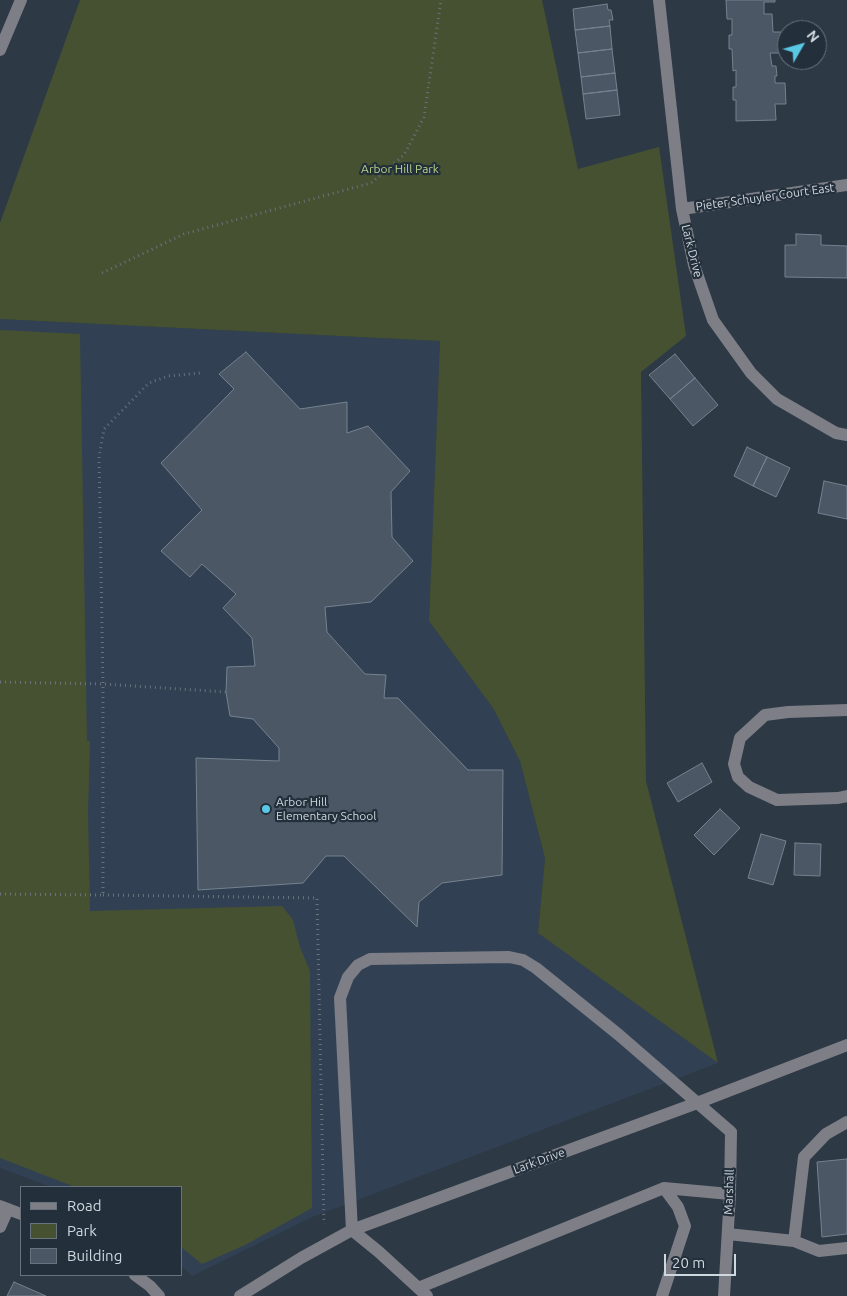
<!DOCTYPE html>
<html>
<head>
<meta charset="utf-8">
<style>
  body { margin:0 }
  #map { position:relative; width:847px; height:1296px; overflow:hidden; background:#2d3945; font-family:Ubuntu,sans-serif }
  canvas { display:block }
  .legend { position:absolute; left:20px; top:1186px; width:162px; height:90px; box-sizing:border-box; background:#232f3b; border:1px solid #68737d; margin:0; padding:6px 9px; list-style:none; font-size:15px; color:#d0d8df }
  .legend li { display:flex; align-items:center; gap:10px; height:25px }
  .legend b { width:25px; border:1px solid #68737d }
  .north { position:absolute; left:777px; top:20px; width:50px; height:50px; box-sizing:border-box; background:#232f3b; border:1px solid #68737d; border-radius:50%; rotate:52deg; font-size:14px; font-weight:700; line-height:20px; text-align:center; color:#d0d8df }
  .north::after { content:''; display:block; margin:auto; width:18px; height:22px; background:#59c8e5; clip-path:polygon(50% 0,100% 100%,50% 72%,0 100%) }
  .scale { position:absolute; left:664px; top:1254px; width:72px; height:22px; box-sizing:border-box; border:2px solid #d0d8df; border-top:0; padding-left:6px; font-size:15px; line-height:18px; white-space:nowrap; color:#d0d8df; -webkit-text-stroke:4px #232f3b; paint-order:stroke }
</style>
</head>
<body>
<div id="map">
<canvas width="847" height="1296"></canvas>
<ul class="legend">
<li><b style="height:6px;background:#7d7e86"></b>Road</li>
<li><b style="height:14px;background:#465132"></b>Park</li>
<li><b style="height:14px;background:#4b5765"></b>Building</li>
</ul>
<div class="north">N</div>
<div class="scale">20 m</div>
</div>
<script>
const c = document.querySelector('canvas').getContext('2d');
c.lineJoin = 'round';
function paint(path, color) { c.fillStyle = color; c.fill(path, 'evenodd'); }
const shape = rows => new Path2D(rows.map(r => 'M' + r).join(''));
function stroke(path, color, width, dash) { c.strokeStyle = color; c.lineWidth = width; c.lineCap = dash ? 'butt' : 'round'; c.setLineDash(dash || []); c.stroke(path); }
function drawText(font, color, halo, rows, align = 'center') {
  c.font = font + ' Ubuntu,sans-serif'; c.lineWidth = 4.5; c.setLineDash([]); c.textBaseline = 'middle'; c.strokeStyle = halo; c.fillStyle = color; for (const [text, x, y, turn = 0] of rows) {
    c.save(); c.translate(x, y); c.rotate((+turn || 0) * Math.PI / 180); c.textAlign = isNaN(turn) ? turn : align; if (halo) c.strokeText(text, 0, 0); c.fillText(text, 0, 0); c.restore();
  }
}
paint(shape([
  [0,319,440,341,429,621,493,708,520,761,545,858,538,933,718,1063,310,1218,192,1276,181,1266,181,1187,51,1187,0,1168]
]), '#314153');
paint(shape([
  [80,0,542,0,578,169,659,147,686,336,641,372,646,781,718,1063,538,933,545,858,520,761,493,708,429,621,440,341,0,319,0,223],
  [0,330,80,334,87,741,90,741,88,813,90,911,282,906,293,920,300,947,310,971,312,1208,245,1245,202,1264,181,1247,181,1187,75,1187,0,1158]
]), '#465132');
const building = shape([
  [726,0,775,0,775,2,764,2,764,14,772,14,773,32,781,32,781,53,770,53,772,66,776,66,777,76,775,76,775,83,785,83,786,104,775,104,776,120,736,121,736,100,733,100,733,87,736,87,736,70,733,71,732,49,729,49,729,35,732,35,732,19,727,19,726,0],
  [607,4,608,10,611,10,613,20,609,20,610,26,575,30,573,9,607,4],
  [610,26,612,49,578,53,575,30,610,26],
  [612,49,615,73,581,77,578,53,612,49],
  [615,73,617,90,583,94,581,77,615,73],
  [617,90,620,115,586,119,583,94,617,90],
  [796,234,821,235,821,245,847,246,847,278,785,277,785,245,796,245,796,234],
  [246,352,300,409,347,402,347,433,368,426,410,471,391,492,392,537,413,561,371,602,325,607,327,632,365,674,386,675,384,698,398,698,468,770,503,770,502,875,442,883,419,902,417,927,344,856,326,856,303,883,198,890,196,758,279,761,279,748,253,719,230,716,226,692,227,667,255,666,252,638,223,608,236,594,202,564,190,577,161,551,202,510,161,463,234,389,219,374,246,352],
  [675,354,695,378,670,399,649,375,675,354],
  [695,378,718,405,693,426,670,399,695,378],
  [747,447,767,457,753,486,734,476,747,447],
  [767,457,790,468,776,497,753,486,767,457],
  [824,481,847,486,847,519,818,513,824,481],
  [702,763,712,782,678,802,667,783,702,763],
  [720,809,740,828,714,855,694,835,720,809],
  [761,834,786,841,773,885,748,878,761,834],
  [795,843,821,844,820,876,794,875,795,843],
  [847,1159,847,1234,822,1237,817,1162,847,1159],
  [14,1282,46,1296,7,1296,14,1282]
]);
paint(building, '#4b5765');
stroke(building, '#758290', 1);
stroke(shape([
  [102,273,184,234,371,183,404,155,424,117,441,0],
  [0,682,103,684,226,692],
  [0,894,103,895,103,684,99,457,104,429,149,383,168,376,201,373],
  [103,895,317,898,324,1224]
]), '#68727c', 3, [1, 4]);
stroke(shape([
  [659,0,682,209,694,265,713,320,751,373,777,399,836,433,847,435],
  [0,50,21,0],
  [682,209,847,185],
  [847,710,788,712,765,715,740,738,734,764,738,777,749,787,777,800,838,798,847,796],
  [664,1188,730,1194],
  [0,1206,21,1214],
  [0,1227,8,1209],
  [728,1234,794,1241,819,1251,847,1248],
  [794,1241,804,1157,826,1134,847,1122],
  [135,1275,150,1286,159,1296],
  [418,1288,664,1188,678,1207,685,1226,662,1296],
  [240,1296,301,1258,352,1230,697,1103,847,1045],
  [427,1296,379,1252,352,1230,340,998,348,977,358,965,370,959,509,957,523,960,536,968,619,1035,731,1132,730,1194,724,1296]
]), '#7d7e86', 12);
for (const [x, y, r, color] of [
  [266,809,5,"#59c8e5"]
]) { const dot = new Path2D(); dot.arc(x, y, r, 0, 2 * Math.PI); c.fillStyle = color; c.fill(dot); stroke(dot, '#232f3b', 2); }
drawText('12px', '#b8d388', '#232f3b', [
  ["Arbor Hill Park",400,169]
]);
drawText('12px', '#d0d8df', '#232f3b', [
  ["Pieter Schuyler Court East",765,197,-8],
  ["Lark Drive",692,251,76],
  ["Lark Drive",539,1161,-20],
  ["Marshall",729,1192,-88]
]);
drawText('12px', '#d0d8df', '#232f3b', [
  ["Arbor Hill",276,802],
  ["Elementary School",276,816]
], 'left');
</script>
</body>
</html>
